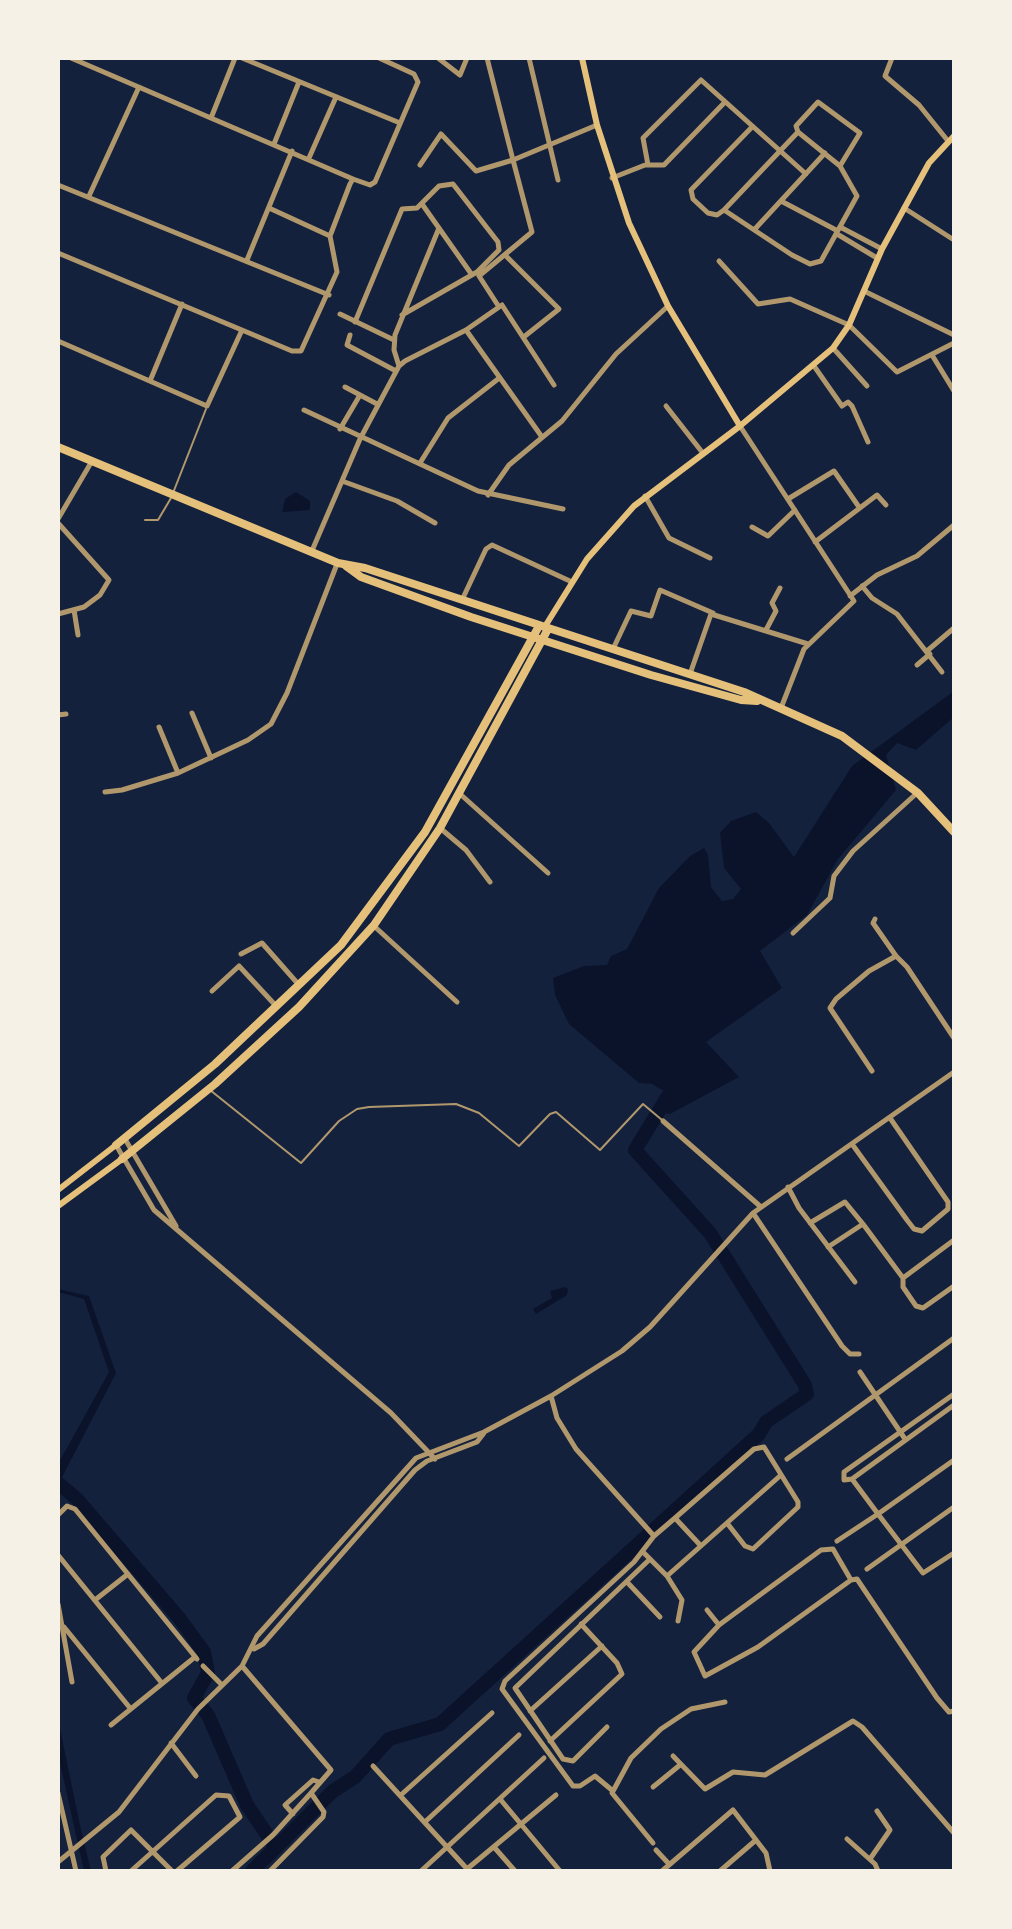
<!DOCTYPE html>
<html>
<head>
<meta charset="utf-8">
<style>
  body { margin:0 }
  #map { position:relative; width:1012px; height:1929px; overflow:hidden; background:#14213d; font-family:"Archivo Narrow",sans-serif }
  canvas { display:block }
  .frame { position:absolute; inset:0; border:60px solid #f6f1e7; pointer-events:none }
</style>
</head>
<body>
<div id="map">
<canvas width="1012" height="1929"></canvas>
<div class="frame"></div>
</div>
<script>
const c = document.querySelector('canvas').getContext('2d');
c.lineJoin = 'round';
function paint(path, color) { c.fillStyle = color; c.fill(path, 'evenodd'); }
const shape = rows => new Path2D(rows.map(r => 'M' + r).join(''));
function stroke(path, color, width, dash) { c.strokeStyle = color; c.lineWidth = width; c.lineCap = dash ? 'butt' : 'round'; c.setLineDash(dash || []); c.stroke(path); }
paint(shape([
  [296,492,310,501,310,510,282,512,285,499],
  [954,691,954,717,916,750,897,743,886,755,896,790,838,859,807,915,760,951,782,988,706,1042,739,1077,670,1114,659,1112,667,1093,652,1084,639,1083,569,1024,555,995,553,978,584,966,607,965,611,956,627,949,659,888,690,856,704,848,708,855,711,887,722,901,733,899,741,889,724,868,720,833,731,821,756,812,769,823,794,857,852,766],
  [565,1287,568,1289,567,1295,536,1314,533,1309,552,1298,550,1291],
  [58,1289,89,1296,116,1373,58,1485,58,1464,109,1372,84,1299,58,1292],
  [58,1719,80,1825,91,1871,84,1871,58,1754]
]), '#0b132b');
stroke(shape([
  [58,1483,77,1499,180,1619,204,1652,208,1673,194,1698,208,1715,247,1805,276,1848],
  [252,1871,333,1791,355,1777,389,1739,440,1724,759,1434,766,1422,807,1394,805,1385,710,1233,635,1150,668,1096]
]), '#0b132b', 14);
stroke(shape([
  [173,493,206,409],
  [145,520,158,520,171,498],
  [210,1090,301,1163,339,1121,357,1109,369,1107,456,1104,479,1113,519,1146,550,1114,556,1112,600,1150,643,1104,662,1120]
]), '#b1986c', 2);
stroke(shape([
  [71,58,353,179],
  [242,58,400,123],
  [438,58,460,75,467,58],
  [529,58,558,180],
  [892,58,885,76,919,105,948,141],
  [211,118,235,58],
  [752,127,691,190,693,199,708,213,717,215,724,210,798,132,796,126,818,102,860,133,840,166],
  [274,144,299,82],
  [309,158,336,97],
  [420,165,441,134,476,171,513,160,487,58],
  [648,165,643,138,701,80,806,174],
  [612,178,645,165,664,165,725,102],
  [58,185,329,295],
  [89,196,139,87],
  [781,201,836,230],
  [422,204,472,275],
  [269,208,330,236],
  [904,208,954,240],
  [724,210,792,255,810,264,821,261,857,196,840,166,798,132],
  [842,228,882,249],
  [754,230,825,153],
  [837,234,877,258],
  [58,253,292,351,301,351,337,272,330,236,350,184,353,179,370,185,375,182,418,82,414,74,379,58],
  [507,257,559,309,525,336],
  [247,260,292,151],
  [719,261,758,304,790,299,849,325,897,372,954,343],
  [479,276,532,232,513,160,597,125],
  [479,276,499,307],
  [864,291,954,335],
  [340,314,394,340],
  [355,322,402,209,417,208,439,186,453,184,498,242,499,250,477,272,402,315],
  [466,330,542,437],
  [350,335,347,345,396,371],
  [58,341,207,406,242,330],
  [833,348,867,386],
  [932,355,954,391],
  [399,366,394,350,395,335,439,228],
  [814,366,842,406,848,402,852,406,868,442],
  [150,381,182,304],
  [345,387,377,404],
  [666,406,702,452],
  [304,410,478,491,563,509],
  [740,426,854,601,804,649,781,708],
  [340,429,360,395],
  [420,463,448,418,498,379],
  [342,481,397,501,435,523],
  [488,495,509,465,562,421,616,354,668,306],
  [645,496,669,538,710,558],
  [788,499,834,471,859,507],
  [58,519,92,461],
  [58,523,109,580,100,595,84,607,58,614],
  [752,527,768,536,795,510],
  [815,542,877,495,886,505],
  [311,553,360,439,399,366,405,361,466,330,502,305,554,385],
  [862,586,872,598,897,614,942,672],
  [850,596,877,575,917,556,954,525],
  [462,600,486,549,492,545,572,582],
  [74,610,78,635],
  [766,630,776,611,772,603,780,588],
  [613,649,631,611,651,616,660,590,713,613],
  [927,651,954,628],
  [917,665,930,654],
  [690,674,711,614,808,644],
  [192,713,211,758],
  [58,715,66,714],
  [159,727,178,773],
  [105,792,122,790,178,773,248,740,271,724,287,693,337,564],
  [459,793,548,873],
  [440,828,466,850,490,882],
  [875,919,873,923,896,956],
  [374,926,457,1002],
  [793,933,830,898,834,876,853,851,917,793],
  [241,954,262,943,299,985],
  [212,991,239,966,277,1007],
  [872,1071,830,1008,836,999,869,971,896,956,907,967,954,1038],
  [663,1121,761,1207],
  [125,1139,176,1226],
  [852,1144,907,1220,914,1229,922,1231,948,1209,948,1202,890,1118],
  [116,1145,154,1210,391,1413,435,1459],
  [788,1187,799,1208,855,1282],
  [753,1213,842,1346,850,1354,859,1354],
  [810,1223,845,1202,863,1224],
  [828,1247,863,1224,903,1278,954,1240],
  [903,1278,903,1287,916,1306,923,1308,954,1286],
  [860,1372,905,1439],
  [551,1396,557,1418,576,1449,654,1536,634,1562,505,1681,502,1689,573,1786,580,1786,595,1776,613,1791],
  [787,1459,954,1338],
  [954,1460,878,1514,923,1573,954,1553],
  [852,1479,954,1405],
  [58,1515,67,1506,75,1509,197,1659],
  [654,1536,675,1518],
  [837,1541,878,1514,852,1479,844,1480,844,1472,954,1394],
  [701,1546,675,1518,754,1449,764,1447,798,1502,798,1507,753,1549,745,1546,727,1523],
  [643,1552,667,1576,682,1600,678,1621],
  [58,1555,161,1682],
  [867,1569,954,1507],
  [667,1576,781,1475],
  [627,1582,660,1617],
  [95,1600,128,1574],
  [58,1604,72,1682],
  [707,1610,719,1625,694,1652,705,1676,758,1647,851,1580,857,1579,937,1698,949,1712,954,1711],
  [719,1625,821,1550,833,1549,851,1580],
  [64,1627,130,1708],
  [254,1649,263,1644,415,1470,427,1461,477,1442,484,1433],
  [203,1666,221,1684],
  [242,1666,331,1770,311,1793,324,1812,323,1817,270,1871],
  [530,1711,602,1646],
  [111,1725,195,1657],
  [607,1727,573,1761,563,1759,515,1688,650,1559],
  [550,1741,622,1674,617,1663,581,1624],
  [171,1743,196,1776],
  [673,1756,705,1789,733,1772,765,1775,853,1721,862,1727,954,1833],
  [373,1766,469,1871],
  [653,1787,680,1765],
  [58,1793,76,1871],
  [402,1794,492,1713],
  [500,1799,560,1871],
  [293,1814,285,1805,313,1780,319,1782],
  [426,1821,519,1735],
  [847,1839,875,1864,878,1871],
  [653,1843,612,1793,631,1758,661,1729,691,1709,725,1702],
  [494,1847,515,1871],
  [656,1850,669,1864],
  [870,1859,890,1830,877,1811],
  [58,1862,119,1812,198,1709,242,1666,257,1636,416,1458,484,1432,551,1396,622,1351,650,1327,753,1213,954,1072],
  [467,1869,556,1795],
  [106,1871,103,1857,131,1830,172,1871],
  [131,1871,216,1795,229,1796,240,1817,177,1871],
  [232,1871,273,1835,311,1793],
  [421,1871,544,1758],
  [662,1871,733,1810,766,1853,770,1871],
  [720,1871,756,1840]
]), '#b1986c', 5);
stroke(shape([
  [582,58,597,125,629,223,668,306,740,426],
  [544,628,587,559,634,506,740,426,833,348,849,325,882,249,929,163,954,136],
  [58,1190,116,1145],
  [58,1206,122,1159]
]), '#e5c07b', 6);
stroke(shape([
  [58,447,338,563,365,568,744,692,842,736,918,793,954,832],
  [346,566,361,577,471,617,651,675,741,700,757,701],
  [116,1145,215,1064,341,945,425,832,539,626],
  [122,1159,215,1084,299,1007,374,925,440,828,548,629]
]), '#e5c07b', 8);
</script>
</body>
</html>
